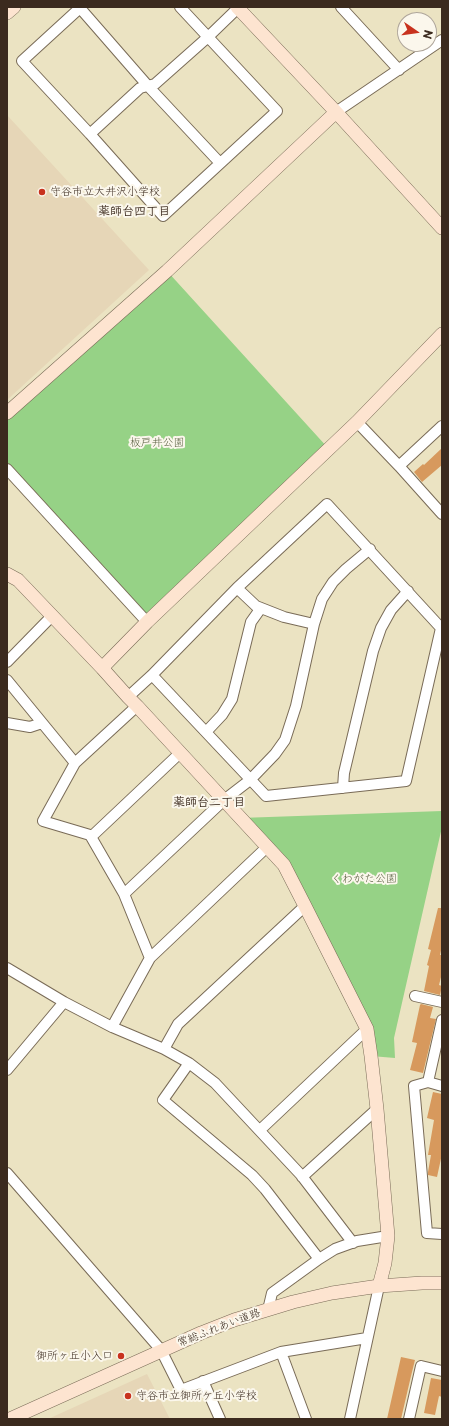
<!DOCTYPE html>
<html>
<head>
<meta charset="utf-8">
<style>
  body { margin:0 }
  #map { position:relative; width:449px; height:1426px; overflow:hidden; background:#ebe3c2; font-family:"Playpen Sans",sans-serif }
  canvas { display:block }
  .frame { position:absolute; inset:0; border:8px solid #3b2a1e; pointer-events:none }
  .north { position:absolute; left:397px; top:12px; width:40px; height:40px; box-sizing:border-box; background:#fbf7ec; border:1px solid #aea59a; border-radius:50%; rotate:103deg; font-size:11px; font-weight:700; line-height:16px; text-align:center; color:#3b2a1e }
  .north::after { content:''; display:block; margin:auto; width:14px; height:18px; background:#c8321e; clip-path:polygon(50% 0,100% 100%,50% 72%,0 100%) }
</style>
</head>
<body>
<div id="map">
<canvas width="449" height="1426"></canvas>
<div class="frame"></div>
<div class="north">N</div>
</div>
<script>
const c = document.querySelector('canvas').getContext('2d');
c.lineJoin = 'round';
function paint(path, color) { c.fillStyle = color; c.fill(path, 'evenodd'); }
const shape = rows => new Path2D(rows.map(r => 'M' + r).join(''));
function stroke(path, color, width, dash) { c.strokeStyle = color; c.lineWidth = width; c.lineCap = dash ? 'butt' : 'round'; c.setLineDash(dash || []); c.stroke(path); }
function drawText(font, color, halo, rows, align = 'center') {
  c.font = font + ' "Playpen Sans","Klee One",sans-serif'; c.lineWidth = 4; c.setLineDash([]); c.textBaseline = 'middle'; c.strokeStyle = halo; c.fillStyle = color; for (const [text, x, y, turn = 0] of rows) {
    c.save(); c.translate(x, y); c.rotate((+turn || 0) * Math.PI / 180); c.textAlign = isNaN(turn) ? turn : align; if (halo) c.strokeText(text, 0, 0); c.fillText(text, 0, 0); c.restore();
  }
}
paint(shape([
  [7,115,149,270,7,400],
  [147,1374,170,1419,48,1419]
]), '#e6d6b7');
paint(shape([
  [167,271,328,448,147,622,7,469,7,413],
  [442,811,442,827,394,1038,395,1058,371,1056,367,1029,284,865,240,818]
]), '#96d286');
paint(shape([
  [442,448,442,465,422,482,414,472,423,464,424,465],
  [438,908,442,908,442,946,440,955,442,955,442,973,439,985,442,986,440,995,424,991,429,966,427,965,431,950,428,949],
  [421,1004,433,1007,430,1018,436,1019,423,1073,410,1070,417,1043,412,1042,420,1005],
  [433,1092,442,1094,442,1154,437,1177,428,1175,428,1172,431,1155,428,1155,434,1120,427,1118],
  [401,1357,415,1360,411,1376,401,1419,387,1419],
  [431,1378,442,1380,442,1397,439,1396,435,1415,424,1413]
]), '#d7995d');
const street = shape([
  [81,7,22,61,90,134,163,216,277,111,180,7],
  [341,7,399,70],
  [80,8,148,86,220,163],
  [336,112,442,40],
  [90,134,140,88,155,84,208,37,239,7],
  [357,422,399,466,442,514],
  [399,466,442,426],
  [7,469,147,622],
  [237,588,256,606,284,617,314,624],
  [7,662,52,616],
  [7,680,75,763],
  [128,697,152,675,237,588,327,504,441,628,406,781,266,796,152,675],
  [7,723,30,727,42,723],
  [206,732,222,715,232,699,251,622,261,608],
  [343,788,344,773,373,651,381,628,391,610,408,591],
  [91,837,180,753],
  [124,894,224,800,250,780,275,754,285,740,296,706,314,624,322,599,333,582,346,569,370,549],
  [150,958,267,847],
  [7,968,64,1002,112,1027,164,1049,189,1063,215,1083,301,1175,353,1243],
  [415,996,442,1002],
  [112,1027,150,958,124,894,90,835,43,821,75,763,137,706],
  [164,1049,178,1024,305,906],
  [189,1063,163,1100,252,1175,265,1189,319,1259],
  [7,1070,64,1002],
  [428,1082,442,1020],
  [442,1086,428,1082,414,1086,427,1233,442,1234],
  [260,1130,367,1029],
  [7,1173,161,1350,181,1390,281,1352,367,1338],
  [302,1177,377,1109],
  [268,1310,272,1293,319,1259,335,1249,357,1241,388,1236],
  [281,1352,306,1419],
  [203,1381,220,1419],
  [350,1419,379,1286],
  [409,1419,421,1366,442,1371]
]);
const secondary = shape([
  [237,7,336,112,442,228],
  [7,13,14,7],
  [7,413,167,271,336,112],
  [7,574,18,580,102,668,128,697,137,706,284,865,305,906,367,1029,371,1056,377,1109,388,1236,385,1263,379,1286],
  [102,668,147,622,357,422,442,334],
  [10,1419,201,1333,234,1320,293,1302,332,1293,379,1286,422,1283,442,1283]
]);
stroke(street, '#796b57', 12);
stroke(secondary, '#796b57', 14);
stroke(street, '#fff', 10);
stroke(secondary, '#fde4d0', 13);
for (const [x, y, r, color] of [
  [42,192,4,"#c8321e"],
  [121,1356,4,"#c8321e"],
  [128,1396,4,"#c8321e"]
]) { const dot = new Path2D(); dot.arc(x, y, r, 0, 2 * Math.PI); c.fillStyle = color; c.fill(dot); stroke(dot, '#fbf7ec', 1.5); }
drawText('11px', '#3b2a1e', '#fbf7ec', [
  ["守谷市立大井沢小学校",50,192],
  ["御所ヶ丘小入口",113,1356,"right"],
  ["守谷市立御所ケ丘小学校",136,1396]
], 'left');
drawText('11px', '#565c3d', '#fbf7ec', [
  ["板戸井公園",157,443],
  ["くわがた公園",364,879]
]);
drawText('11px', '#3b2a1e', '#fbf7ec', [
  ["常総ふれあい道路",219,1328,-21]
]);
drawText('bold 12px', '#3b2a1e', '#fbf7ec', [
  ["薬師台四丁目",134,212],
  ["薬師台二丁目",209,803]
]);
</script>
</body>
</html>
